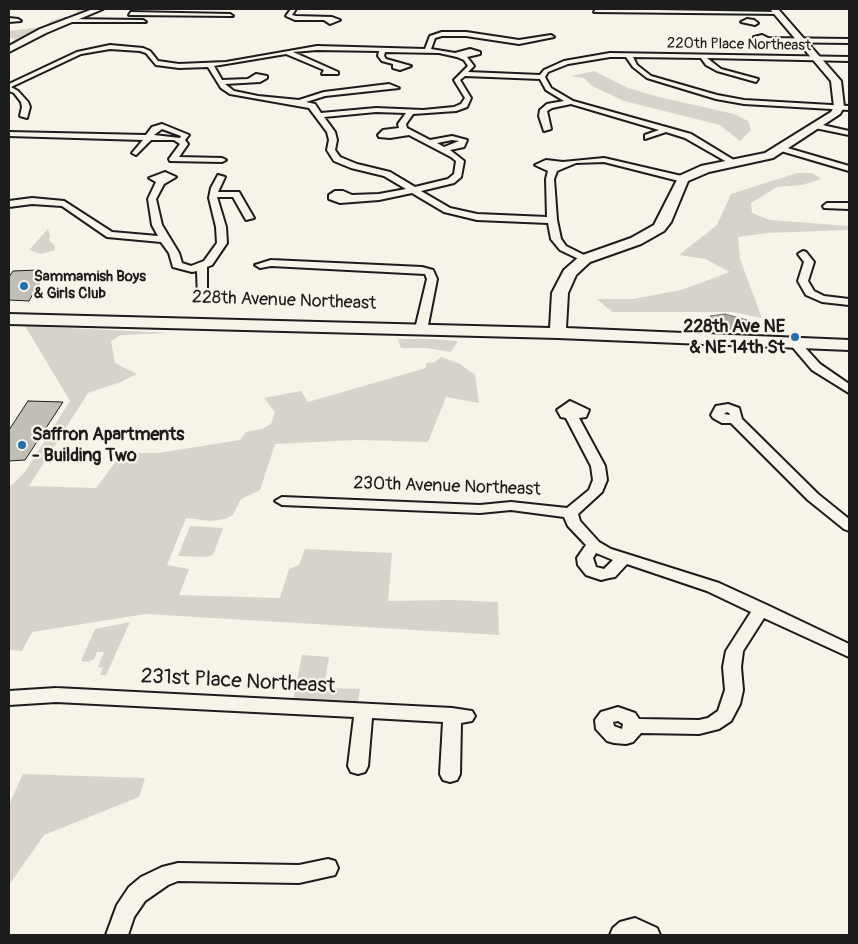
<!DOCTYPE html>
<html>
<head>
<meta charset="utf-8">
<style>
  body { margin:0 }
  #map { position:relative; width:858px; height:944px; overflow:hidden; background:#f7f3e8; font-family:Pangolin,sans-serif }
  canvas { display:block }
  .frame { position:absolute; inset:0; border:10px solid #1c1c1c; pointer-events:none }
</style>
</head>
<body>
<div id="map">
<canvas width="858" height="944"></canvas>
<div class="frame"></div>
</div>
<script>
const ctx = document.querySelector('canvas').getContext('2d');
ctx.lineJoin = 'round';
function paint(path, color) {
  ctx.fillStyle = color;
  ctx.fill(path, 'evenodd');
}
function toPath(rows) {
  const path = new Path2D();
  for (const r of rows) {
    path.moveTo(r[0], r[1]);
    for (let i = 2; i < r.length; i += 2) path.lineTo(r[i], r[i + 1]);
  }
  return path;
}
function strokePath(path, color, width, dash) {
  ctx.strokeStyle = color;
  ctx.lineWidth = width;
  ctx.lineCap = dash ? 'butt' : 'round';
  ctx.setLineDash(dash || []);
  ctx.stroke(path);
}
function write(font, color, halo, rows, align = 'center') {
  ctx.font = font + ' Pangolin,sans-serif';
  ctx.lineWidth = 4.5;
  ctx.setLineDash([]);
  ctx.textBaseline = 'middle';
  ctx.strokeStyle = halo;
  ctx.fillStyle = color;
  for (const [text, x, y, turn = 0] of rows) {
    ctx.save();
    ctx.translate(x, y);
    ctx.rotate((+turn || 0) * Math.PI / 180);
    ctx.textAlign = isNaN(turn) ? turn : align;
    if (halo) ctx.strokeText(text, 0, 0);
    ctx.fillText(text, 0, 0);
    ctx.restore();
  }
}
paint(toPath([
  [76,9,90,9,44,27,9,45,15,39,9,38,9,31,41,27,53,20,70,16,77,12],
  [594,71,628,88,659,97,734,114,748,121,751,130,740,141,720,125,624,101,592,86,584,78,571,76],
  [797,173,812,173,821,179,802,185,777,187,751,203,752,213,770,220,849,226,849,230,767,233,738,237,740,259,762,318,732,312,612,312,597,299,633,299,681,290,730,272,705,259,679,255,717,225,731,194],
  [48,229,50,236,49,240,55,246,55,250,41,254,29,250],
  [25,326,171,333,121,335,111,341,115,363,137,374,121,382,88,393,29,486,96,488,120,456,133,453,158,453,240,440,246,432,262,429,271,424,275,412,264,398,301,391,308,402,426,368,426,363,435,362,441,357,460,364,475,375,479,403,446,397,428,442,358,440,275,444,260,490,241,499,233,515,225,519,211,521,186,518,167,565,189,569,179,595,280,598,289,569,299,565,305,549,392,553,388,601,451,600,498,602,499,635,146,614,32,632,22,651,9,650,9,485,12,485,25,472,70,401],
  [398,339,431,339,458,341,451,352,426,348,401,348],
  [190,526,223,528,213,555,205,557,178,556],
  [130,622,106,675,100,675,103,668,98,667,104,652,97,652,94,659,88,662,81,661,95,629],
  [302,655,329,657,324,688,360,689,358,704,293,701],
  [23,774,145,778,139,797,44,835,9,885,9,805]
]), '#d7d3cb');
const water = toPath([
  [725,314,747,320,749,326,745,329,718,329,710,316,725,314]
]);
paint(water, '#aca9a2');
strokePath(water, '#72716c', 1);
const building = toPath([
  [38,270,35,276,44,275,29,301,9,300,9,277,13,271,38,270],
  [28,401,63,402,25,460,9,461,9,430,28,401]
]);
paint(building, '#c0beb5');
strokePath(building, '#1c1c1c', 1);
const street = toPath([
  [291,9,296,9,292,15,296,16,332,17,340,20,330,24,324,20,295,20,286,16,291,9],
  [596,9,779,12,782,14,594,12,596,9],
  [131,12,230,14,233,16,129,15,131,12],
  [9,18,18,19,21,21,9,22,9,18],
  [66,19,143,20,146,22,64,22,66,19],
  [747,19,754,20,758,23,755,25,741,22,747,19],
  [442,32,466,32,519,40,551,35,554,37,519,44,466,36,442,36,435,38,431,49,455,53,470,49,480,52,480,54,467,57,474,66,468,72,540,75,544,70,564,61,610,53,849,57,849,61,707,58,721,69,758,79,756,82,717,71,706,65,701,58,633,57,637,65,651,76,717,95,744,100,849,106,849,110,744,104,716,99,647,78,633,67,626,57,610,57,568,64,548,72,545,77,551,88,573,101,691,134,737,162,738,164,734,166,685,138,666,132,645,139,645,135,659,130,571,104,552,108,547,111,551,129,544,131,539,116,540,110,547,104,564,101,546,90,540,79,465,76,460,80,471,98,467,107,456,111,413,114,406,124,407,128,430,140,452,136,467,140,464,147,450,150,464,161,461,177,454,183,421,191,450,208,477,214,547,217,546,179,548,171,535,165,546,160,563,162,604,158,686,177,687,179,683,182,604,162,576,163,557,171,554,179,557,220,561,239,566,246,588,257,588,261,585,262,560,250,551,239,548,223,477,220,444,212,412,193,379,200,340,203,329,199,329,195,335,191,343,191,352,195,379,194,406,189,384,176,351,168,334,161,327,150,329,140,327,132,309,108,230,94,221,88,208,67,179,68,156,65,146,53,140,51,110,49,81,54,11,87,18,91,28,102,30,107,27,118,20,116,22,107,21,102,14,93,9,91,9,84,77,52,110,45,143,48,150,51,158,61,179,64,226,62,317,46,425,49,430,36,442,32],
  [317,50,379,51,378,56,382,61,393,64,393,68,400,70,411,66,386,59,384,56,385,52,439,53,457,57,464,60,468,66,454,80,465,98,461,104,454,107,423,110,376,108,321,113,315,104,306,102,325,96,399,88,389,84,324,92,299,100,258,96,234,91,225,84,260,82,267,78,267,76,256,74,248,79,222,80,214,66,286,54,324,70,322,74,338,74,338,72,293,52,317,50],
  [376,112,406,113,398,124,399,128,383,130,378,135,379,137,390,138,409,135,451,157,456,161,454,174,448,179,415,187,390,172,357,164,340,157,335,150,337,140,335,132,324,117,376,112],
  [452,140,459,141,444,147,437,143,452,140],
  [762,35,768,38,849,39,849,43,767,42,753,39,754,37,762,35],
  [162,124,189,135,185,140,188,144,179,157,222,158,226,160,222,162,170,161,169,159,180,144,174,140,151,140,136,155,132,153,143,140,9,136,9,132,146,135,152,127,162,124],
  [162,129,181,136,180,138,154,135,162,129],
  [818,124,849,131,849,135,815,128,814,126,818,124],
  [784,147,849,166,849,171,781,151,781,147,784,147],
  [165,172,176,177,164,184,156,199,162,225,179,253,182,263,191,266,204,261,217,243,216,227,209,198,211,188,218,175,225,177,218,192,239,192,254,218,246,220,233,197,217,197,226,227,227,243,212,265,207,267,207,300,199,300,198,298,197,271,192,272,173,267,169,253,161,242,107,237,62,206,32,204,9,207,9,201,32,198,64,201,112,232,158,236,152,225,148,199,156,182,149,178,165,172],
  [827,203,849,203,849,209,824,208,823,206,827,203],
  [803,251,806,252,814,262,808,281,814,291,824,296,849,299,849,305,822,302,806,295,798,281,804,262,798,254,803,251],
  [271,260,422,267,433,270,437,279,428,325,422,328,416,325,427,279,425,274,271,266,260,268,255,265,271,260],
  [795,340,799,341,820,364,849,384,849,393,812,370,789,343,795,340],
  [570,401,589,410,586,417,579,418,605,466,607,480,602,492,578,514,580,521,599,542,611,549,719,583,767,605,849,644,849,657,764,618,743,651,741,667,743,690,740,704,731,721,719,729,699,734,641,733,633,742,626,744,614,743,607,741,596,729,595,720,601,712,618,707,635,713,639,719,699,720,708,718,718,711,725,690,723,667,726,651,751,612,707,591,627,564,615,577,609,578,601,580,586,575,578,565,577,558,586,545,568,526,564,517,511,510,480,513,282,505,275,501,282,497,480,505,511,502,567,508,589,490,593,480,591,466,566,418,561,417,557,410,570,401],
  [596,553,601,555,613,560,604,569,596,567,593,558,596,553],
  [618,721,623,724,622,729,614,726,613,722,618,721],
  [728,404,739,408,742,419,818,494,849,519,849,531,844,529,808,500,731,423,722,423,713,418,711,415,716,406,728,404],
  [727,412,729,413,730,415,724,414,727,412],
  [56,688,452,708,472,711,475,716,472,721,461,723,460,774,457,780,450,782,443,780,440,774,443,722,372,718,368,766,365,772,358,774,351,772,348,766,354,717,56,702,9,705,9,691,56,688],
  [328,859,335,861,338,868,335,875,299,883,178,881,168,885,145,901,134,917,128,935,106,935,117,905,129,887,141,877,162,867,178,863,299,865,328,859],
  [635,918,657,928,660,935,610,935,613,928,620,922,635,918]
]);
const secondary = toPath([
  [93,9,103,9,46,33,9,52,9,46,40,29,93,9],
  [770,9,778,9,841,81,844,107,840,114,773,158,709,172,688,181,671,222,664,231,641,244,590,262,576,275,568,293,566,328,849,340,849,350,558,338,9,324,9,314,550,328,552,293,564,270,580,256,631,238,654,225,679,176,701,166,765,153,831,112,834,107,831,81,770,9]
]);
strokePath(street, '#1c1c1c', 4);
strokePath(secondary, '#1c1c1c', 4);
paint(street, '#f7f3e8');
paint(secondary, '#f7f3e8');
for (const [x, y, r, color] of [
  [24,286,5,"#1f6fb2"],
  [795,337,5,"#1f6fb2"],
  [22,445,5,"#1f6fb2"]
]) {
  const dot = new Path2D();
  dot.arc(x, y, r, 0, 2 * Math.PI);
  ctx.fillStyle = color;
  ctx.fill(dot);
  strokePath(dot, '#f7f3e8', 2);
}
write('15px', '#1c1c1c', '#f7f3e8', [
  ["220th Place Northeast",739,45,1]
]);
write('bold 15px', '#1c1c1c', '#f7f3e8', [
  ["Sammamish Boys",34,277],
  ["& Girls Club",34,294]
], 'left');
write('18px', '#1c1c1c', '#f7f3e8', [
  ["228th Avenue Northeast",284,301,2],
  ["230th Avenue Northeast",447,487,2]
]);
write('bold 18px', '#1c1c1c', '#f7f3e8', [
  ["228th Ave NE",785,327],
  ["& NE 14th St",785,348],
  ["Saffron Apartments",32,435,"left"],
  ["- Building Two",32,456,"left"]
], 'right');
write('21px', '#1c1c1c', '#f7f3e8', [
  ["231st Place Northeast",238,682,3]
]);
</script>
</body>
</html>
